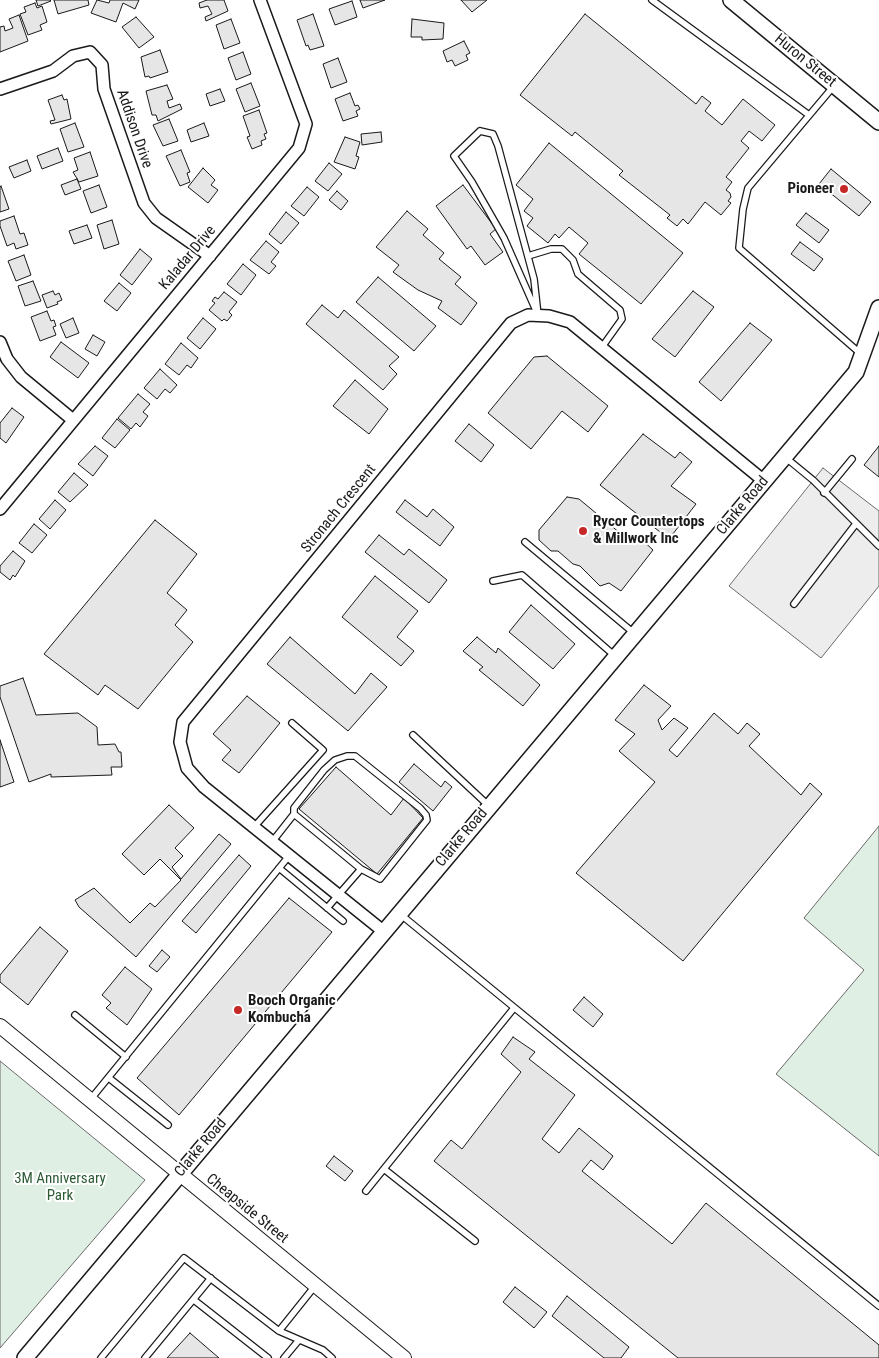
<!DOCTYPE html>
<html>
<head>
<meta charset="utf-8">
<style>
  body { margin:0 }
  canvas { display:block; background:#fff }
</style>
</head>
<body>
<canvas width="879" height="1358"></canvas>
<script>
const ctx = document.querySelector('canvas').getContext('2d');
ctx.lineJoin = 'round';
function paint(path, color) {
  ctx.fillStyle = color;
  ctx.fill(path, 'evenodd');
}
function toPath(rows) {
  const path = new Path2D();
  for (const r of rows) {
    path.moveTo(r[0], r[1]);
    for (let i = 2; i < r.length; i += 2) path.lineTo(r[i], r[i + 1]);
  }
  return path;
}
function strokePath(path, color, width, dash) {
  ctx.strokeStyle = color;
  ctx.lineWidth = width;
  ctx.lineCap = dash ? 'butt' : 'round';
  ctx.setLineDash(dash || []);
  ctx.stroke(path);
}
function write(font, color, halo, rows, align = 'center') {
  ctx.font = font + ' "Roboto Condensed",sans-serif';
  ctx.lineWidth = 4;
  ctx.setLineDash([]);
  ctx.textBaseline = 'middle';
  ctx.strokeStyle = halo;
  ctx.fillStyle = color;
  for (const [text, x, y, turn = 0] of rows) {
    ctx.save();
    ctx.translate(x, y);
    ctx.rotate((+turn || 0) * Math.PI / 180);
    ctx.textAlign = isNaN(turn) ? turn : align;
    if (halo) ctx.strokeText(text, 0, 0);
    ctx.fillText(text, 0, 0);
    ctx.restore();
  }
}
const green = toPath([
  [879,826,879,1156,776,1074,864,970,804,918,879,826],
  [0,1061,145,1180,0,1348,0,1061]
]);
paint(green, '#e0efe3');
strokePath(green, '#6a6a6a', 1);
const parking = toPath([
  [823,468,879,511,879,586,821,658,729,586,823,468]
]);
paint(parking, '#ededed');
strokePath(parking, '#6a6a6a', 1);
const building = toPath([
  [36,0,50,0,51,1,38,6,36,0],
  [54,0,88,0,89,5,58,14,54,0],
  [97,0,109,3,110,0,139,0,135,9,123,3,116,22,91,13,97,0],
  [207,0,224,0,228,11,206,21,205,17,212,14,208,6,200,8,199,3,207,0],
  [360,0,385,0,363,8,360,0],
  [461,0,487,0,472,12,461,0],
  [352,1,357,17,335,25,329,9,352,1],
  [35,3,37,8,42,6,47,22,40,25,42,30,28,35,20,14,26,12,24,7,35,3],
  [313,14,324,46,310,50,308,45,306,46,297,20,313,14],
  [585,14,696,104,702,96,711,103,705,111,722,125,743,99,775,125,762,141,749,131,741,141,749,148,726,177,732,182,726,190,730,193,731,197,728,201,731,203,721,215,705,202,688,224,683,219,677,226,667,218,670,215,619,175,623,171,575,132,572,136,520,95,585,14],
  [19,15,28,41,0,52,0,27,4,26,5,31,13,28,9,19,19,15],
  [136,17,154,37,139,48,122,27,136,17],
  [231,19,240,43,224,49,216,25,231,19],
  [412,19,444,23,443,39,422,40,422,37,411,37,412,19],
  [464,41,470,53,466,55,468,60,455,66,452,60,447,62,443,51,464,41],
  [160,50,168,72,150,78,149,76,145,77,141,57,160,50],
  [243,52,251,74,236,80,228,58,243,52],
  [338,58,347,82,331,88,323,64,338,58],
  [251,83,260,106,245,112,236,89,251,83],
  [167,85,173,99,167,101,169,108,180,104,182,109,158,121,156,115,152,115,146,91,167,85],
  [220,89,225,101,210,106,206,94,220,89],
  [350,93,355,106,358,105,360,109,356,111,358,116,343,121,335,99,350,93],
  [62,95,64,100,67,99,71,119,51,124,50,121,55,120,48,100,62,95],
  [259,110,267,133,264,134,266,139,261,141,262,145,252,149,247,137,250,136,243,116,259,110],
  [169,119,178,141,163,146,153,125,169,119],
  [75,123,84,147,68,152,60,129,75,123],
  [204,123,209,136,191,142,187,130,204,123],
  [381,132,382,142,362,145,361,134,381,132],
  [345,137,360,142,356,156,359,157,355,169,334,162,345,137],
  [549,143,683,253,641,304,579,254,588,243,569,227,559,238,555,234,548,243,527,226,533,218,524,211,533,199,516,185,549,143],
  [58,148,63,161,42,169,37,156,58,148],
  [181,150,190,172,187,173,190,182,180,186,166,156,181,150],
  [90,152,98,176,79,182,73,172,78,170,74,158,90,152],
  [27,160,31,171,14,178,9,167,27,160],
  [329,163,342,174,328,191,315,181,329,163],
  [203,168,215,180,211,185,218,190,208,203,188,187,203,168],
  [831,169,871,202,859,216,819,184,831,169],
  [77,179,81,189,65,195,61,185,77,179],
  [99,185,107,207,91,213,83,191,99,185],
  [463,185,496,229,490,234,503,252,485,265,471,246,467,249,436,206,463,185],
  [1,186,9,209,0,212,0,187,1,186],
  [307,187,319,197,304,216,291,206,307,187],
  [337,191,348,201,341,210,329,200,337,191],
  [407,211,428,229,423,235,444,253,439,259,461,277,455,284,477,303,461,325,438,308,442,301,418,290,393,272,399,265,376,247,407,211],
  [286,212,299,223,281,244,269,234,286,212],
  [806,213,829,230,819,243,796,225,806,213],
  [14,216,20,234,24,233,28,245,16,249,14,243,7,246,0,226,0,221,14,216],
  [112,220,119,244,104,249,97,225,112,220],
  [87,225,92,238,74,244,69,231,87,225],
  [266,241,279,252,271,262,276,266,269,274,250,260,266,241],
  [800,242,823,259,814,271,791,254,800,242],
  [140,249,152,259,132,285,120,275,140,249],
  [24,255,31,275,16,281,8,261,24,255],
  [243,264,256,275,241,295,227,284,243,264],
  [378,277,436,326,414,351,356,302,378,277],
  [33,281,41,301,25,306,18,286,33,281],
  [119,283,131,293,117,311,104,301,119,283],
  [53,291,55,295,59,293,62,300,57,302,58,304,47,308,42,295,53,291],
  [693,291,714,307,675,357,652,339,693,291],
  [224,292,237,302,229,312,232,315,227,321,224,319,222,321,209,310,215,303,212,301,215,297,218,299,224,292],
  [322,305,338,318,344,310,399,357,389,366,397,374,383,390,306,324,322,305],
  [47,311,51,321,54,320,56,326,53,327,56,335,40,341,31,317,47,311],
  [73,318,79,333,66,338,60,324,73,318],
  [203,318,216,329,200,349,187,338,203,318],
  [750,323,772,340,721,401,699,382,750,323],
  [93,335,105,342,97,356,85,349,93,335],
  [61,342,89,363,78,378,50,357,61,342],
  [181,343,198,358,191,368,187,365,179,375,165,364,181,343],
  [547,356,608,406,588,432,562,411,531,449,488,413,534,357,547,356],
  [160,369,177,385,170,393,165,389,157,399,144,388,160,369],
  [355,380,388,409,369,434,333,406,355,380],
  [138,394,150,404,143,412,148,416,140,427,136,423,131,429,118,418,138,394],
  [12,408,24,417,6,443,0,438,0,423,12,408],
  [117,419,130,430,115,448,102,438,117,419],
  [469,424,494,445,481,462,455,441,469,424],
  [643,434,675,458,680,452,692,462,671,486,696,504,669,539,600,485,643,434],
  [95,446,108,456,93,476,78,464,95,446],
  [879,446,879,477,864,465,879,446],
  [74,473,88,485,70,502,58,492,74,473],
  [567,497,579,499,632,543,638,536,653,550,621,591,609,583,600,586,580,566,573,564,558,551,551,551,539,540,539,530,567,497],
  [55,500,66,510,50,529,39,519,55,500],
  [405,500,427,517,433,509,454,527,440,546,396,512,405,500],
  [155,520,197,554,167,593,187,610,175,625,193,642,138,709,105,685,98,695,44,654,155,520],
  [34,524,47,535,32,553,19,543,34,524],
  [379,535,404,555,409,549,447,580,429,603,365,552,379,535],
  [13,551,25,561,15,577,13,575,10,580,0,572,0,566,13,551],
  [375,576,418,611,397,637,414,651,401,666,342,617,375,576],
  [531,605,575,644,553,669,509,632,531,605],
  [290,637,355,694,371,673,387,687,348,731,267,664,290,637],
  [477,637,496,653,498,648,540,685,523,706,479,670,483,667,463,651,477,637],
  [23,678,36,715,78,713,97,727,98,745,115,744,119,752,121,752,122,767,111,767,112,775,51,777,51,774,29,782,0,697,0,686,23,678],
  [644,685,671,706,658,720,662,730,674,718,688,728,669,750,677,757,714,713,738,734,747,723,760,734,749,746,801,795,810,783,822,794,683,961,576,873,655,782,619,751,635,734,615,720,644,685],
  [247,696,280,723,239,773,222,760,231,750,213,734,247,696],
  [0,740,14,782,0,787,0,740],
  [414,764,441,787,445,781,452,787,433,811,399,782,414,764],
  [336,767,391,815,404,798,423,818,377,874,299,809,336,767],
  [169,805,194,828,175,848,183,856,172,867,181,879,219,834,231,844,136,957,79,907,75,900,94,888,130,923,150,903,155,907,181,880,160,859,144,875,122,854,169,805],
  [239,855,251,866,196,933,182,921,239,855],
  [289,898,332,932,179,1115,137,1078,289,898],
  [40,927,68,951,28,1005,0,982,0,975,40,927],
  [162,950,170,957,157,972,149,966,162,950],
  [125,967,152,989,127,1025,106,1008,111,1003,102,995,125,967],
  [584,997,603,1014,593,1027,573,1010,584,997],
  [513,1037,535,1052,529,1059,575,1095,542,1139,559,1153,579,1128,613,1156,603,1170,591,1160,582,1171,672,1244,706,1203,879,1345,879,1358,678,1358,434,1161,451,1140,462,1149,521,1072,501,1054,513,1037],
  [334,1156,353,1171,345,1181,326,1166,334,1156],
  [515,1287,547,1312,534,1328,503,1302,515,1287],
  [567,1296,629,1347,621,1358,604,1358,552,1316,567,1296],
  [190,1333,219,1358,167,1358,190,1333]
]);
paint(building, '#e6e6e6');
strokePath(building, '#1a1a1a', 1);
const service = toPath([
  [652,0,809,115],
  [833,87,748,188,743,209,739,248,861,354],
  [480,131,493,134,498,146,534,279,538,315,504,238,472,182,454,156,480,131],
  [528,256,551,249,562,249,573,260,578,274,620,310,622,319,602,347],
  [785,457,813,480,879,546],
  [824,493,852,459],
  [525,542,635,634],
  [493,581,522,575,615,656],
  [794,604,855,525],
  [413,735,489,806],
  [294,814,294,808,324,770,335,760,347,756,355,756,420,808,426,815,427,820,380,879,361,869],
  [254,827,323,750,292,723],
  [272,842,294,814,361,869,327,908],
  [279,868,343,921],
  [400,914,879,1306],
  [75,1015,126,1057],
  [109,1078,168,1125],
  [90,1100,289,856],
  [384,1169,475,1241],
  [366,1191,514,1008],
  [194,1300,268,1358],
  [279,1331,315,1286],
  [101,1358,184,1258,279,1331,323,1350,332,1358],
  [145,1358,211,1278],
  [284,1358,299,1340]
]);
const minor = toPath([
  [0,89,53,71,73,56,90,52,102,65,104,89,144,203,156,218,210,256],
  [0,342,7,359,21,377,73,420],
  [0,509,299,148,306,124,260,0],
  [383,931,204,787,187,768,180,742,183,722,511,323,528,315,549,316,570,322,764,481]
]);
const tertiary = toPath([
  [0,1026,404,1358]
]);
const secondary = toPath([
  [731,0,879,122],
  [25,1358,856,372,879,308]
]);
strokePath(service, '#1a1a1a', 8);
strokePath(minor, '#1a1a1a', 14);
strokePath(tertiary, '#1a1a1a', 16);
strokePath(secondary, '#1a1a1a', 18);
strokePath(service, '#fff', 5.5);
strokePath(minor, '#fff', 11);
strokePath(tertiary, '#fff', 14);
strokePath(secondary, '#fff', 15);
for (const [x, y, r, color] of [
  [844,189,5,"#c62828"],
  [583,531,5,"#c62828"],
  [238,1010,5,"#c62828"]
]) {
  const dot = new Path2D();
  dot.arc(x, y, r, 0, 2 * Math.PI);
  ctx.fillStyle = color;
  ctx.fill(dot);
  strokePath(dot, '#fff', 2);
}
write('15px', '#1a1a1a', '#fff', [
  ["Huron Street",805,61,39],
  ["Addison Drive",134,129,71],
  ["Kaladar Drive",188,258,-50],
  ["Clarke Road",743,506,-50],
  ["Stronach Crescent",339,509,-51],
  ["Clarke Road",462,838,-50],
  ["Clarke Road",201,1148,-50],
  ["Cheapside Street",247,1209,39]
]);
write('bold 15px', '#1a1a1a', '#fff', [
  ["Pioneer",834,189,"right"],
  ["Rycor Countertops",593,522],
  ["& Millwork Inc",593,539],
  ["Booch Organic",248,1001],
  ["Kombucha",248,1018]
], 'left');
write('15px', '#2b5a34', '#fff', [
  ["3M Anniversary",60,1179],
  ["Park",60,1196]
]);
</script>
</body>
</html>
